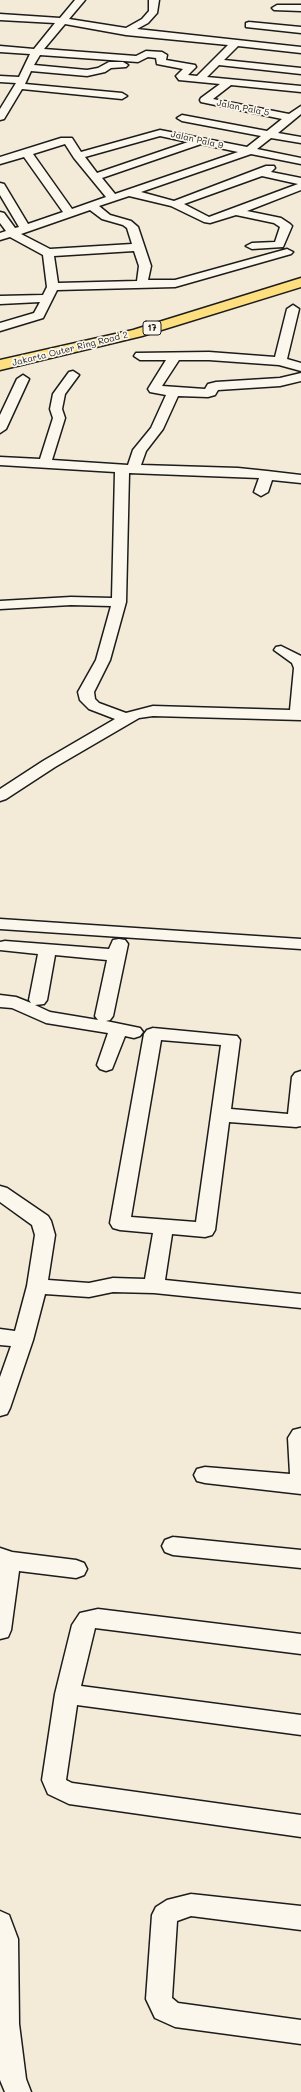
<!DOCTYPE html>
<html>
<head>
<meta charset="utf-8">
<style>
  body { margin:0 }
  canvas { display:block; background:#f3ebd8 }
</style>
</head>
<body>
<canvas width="301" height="2092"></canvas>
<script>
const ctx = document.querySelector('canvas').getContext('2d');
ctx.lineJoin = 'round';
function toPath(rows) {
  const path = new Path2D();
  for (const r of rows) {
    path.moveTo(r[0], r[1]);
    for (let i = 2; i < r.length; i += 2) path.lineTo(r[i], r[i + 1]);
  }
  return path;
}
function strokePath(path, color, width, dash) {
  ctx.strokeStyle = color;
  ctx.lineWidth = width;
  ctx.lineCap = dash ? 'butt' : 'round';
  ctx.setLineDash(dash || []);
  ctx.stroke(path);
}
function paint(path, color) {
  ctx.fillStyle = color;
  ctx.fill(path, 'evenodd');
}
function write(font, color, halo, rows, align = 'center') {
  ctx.font = font + ' Mali,sans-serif';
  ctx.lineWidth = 3.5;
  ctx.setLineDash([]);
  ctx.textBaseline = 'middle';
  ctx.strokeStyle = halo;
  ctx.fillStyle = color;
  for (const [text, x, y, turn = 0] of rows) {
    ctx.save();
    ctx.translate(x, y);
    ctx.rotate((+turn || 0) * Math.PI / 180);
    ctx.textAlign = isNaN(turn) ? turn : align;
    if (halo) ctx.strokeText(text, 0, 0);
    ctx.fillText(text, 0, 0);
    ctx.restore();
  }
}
const minor = toPath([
  [75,0,85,0,69,19,126,28,142,19,149,11,149,0,159,0,157,13,148,23,137,29,301,47,301,53,238,46,224,60,301,68,301,74,219,65,207,77,301,86,301,92,231,85,213,99,289,114,301,106,301,114,278,133,301,137,301,143,271,138,257,149,301,158,301,164,251,154,141,192,174,201,266,166,274,166,275,168,271,172,301,178,301,190,247,211,281,218,290,224,292,226,283,247,252,249,246,246,252,243,275,242,280,227,274,223,236,215,210,223,204,222,171,206,129,196,99,206,110,215,131,221,138,227,151,266,148,280,175,280,287,249,293,252,291,254,175,287,57,290,43,318,0,331,0,323,34,313,40,302,0,304,0,296,43,295,47,287,43,255,10,237,0,240,0,233,6,231,0,223,0,212,4,213,15,228,19,227,0,195,0,183,4,184,28,224,63,212,24,157,0,164,0,157,61,138,72,138,81,152,160,130,247,147,261,136,182,121,177,118,182,115,267,131,282,119,201,102,200,100,201,98,220,84,179,80,176,76,183,69,157,64,156,58,148,57,138,62,40,55,34,65,87,70,98,68,109,62,123,62,128,65,126,67,111,68,105,72,87,76,31,71,25,84,122,93,127,96,122,99,22,89,4,119,0,120,0,109,16,83,0,82,0,76,19,77,30,54,0,52,0,46,34,49,55,23,0,20,0,14,60,18,75,0],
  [65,24,126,35,228,45,197,76,188,75,196,67,195,65,166,60,167,55,162,52,146,51,136,56,44,49,65,24],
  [160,136,188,142,97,173,85,157,160,136],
  [65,144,74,158,106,197,72,209,33,154,65,144],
  [201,144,238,152,115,194,102,178,201,144],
  [262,176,298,184,209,217,184,204,262,176],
  [90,210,102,219,123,225,127,228,132,244,50,249,21,234,90,210],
  [134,251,139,266,137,281,58,283,54,256,134,251],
  [277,5,301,5,301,11,274,10,272,8,277,5],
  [249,22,301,27,301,33,246,27,246,23,249,22],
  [293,305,299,309,287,359,301,363,301,371,279,365,209,360,179,360,162,386,205,389,208,384,216,382,280,378,301,373,301,381,280,386,218,390,215,395,208,397,178,396,163,429,146,451,141,465,238,468,267,471,301,475,301,483,272,480,268,492,261,496,254,492,259,478,129,473,126,602,110,660,94,692,95,699,99,703,126,713,153,706,290,710,294,668,292,663,274,650,276,647,281,646,301,656,301,720,153,716,139,718,55,767,6,799,0,801,0,789,43,761,115,719,89,709,80,700,78,692,96,660,111,606,71,605,0,609,0,601,71,597,112,598,115,472,0,465,0,457,40,459,53,418,50,409,53,394,69,372,73,371,79,375,65,394,62,409,65,418,52,460,128,465,133,450,151,428,166,395,150,392,148,389,166,360,140,360,134,356,136,353,209,352,275,357,287,309,293,305],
  [23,375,29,379,6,429,0,433,0,415,17,379,23,375],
  [0,919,301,939,301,949,0,929,0,919],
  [119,939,125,940,128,944,113,1016,110,1020,106,1021,140,1028,143,1032,140,1036,134,1038,125,1036,112,1069,106,1071,100,1069,97,1065,108,1033,46,1023,12,1008,0,1007,0,995,16,997,31,1003,29,1000,38,954,0,950,0,942,5,941,109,949,113,940,119,939],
  [55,955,107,960,95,1016,98,1020,50,1012,35,1005,44,1004,47,1000,55,955],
  [153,1028,237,1036,240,1040,231,1109,288,1114,292,1077,295,1073,301,1071,301,1126,296,1127,229,1122,215,1230,212,1235,205,1237,172,1234,165,1280,301,1294,301,1308,154,1293,113,1292,89,1297,45,1294,33,1340,10,1408,7,1414,0,1416,0,1377,11,1346,0,1345,0,1329,15,1331,27,1286,35,1235,32,1225,0,1202,0,1186,7,1188,48,1216,51,1221,55,1235,48,1280,89,1283,113,1278,145,1279,153,1233,120,1230,113,1228,110,1223,144,1034,147,1030,153,1028],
  [161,1040,221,1045,196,1222,131,1217,161,1040],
  [301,1428,301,1494,205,1483,197,1481,194,1475,197,1469,205,1467,290,1474,288,1438,293,1430,301,1428],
  [173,1537,301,1550,301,1568,173,1555,165,1552,162,1546,165,1540,173,1537],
  [0,1548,12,1552,76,1560,84,1563,87,1569,84,1575,76,1578,19,1571,11,1630,8,1637,0,1639,0,1548],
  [98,1609,301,1634,301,1654,95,1628,81,1686,301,1715,301,1735,77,1705,66,1780,72,1783,301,1815,301,1837,69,1804,48,1794,42,1780,55,1694,72,1625,80,1613,98,1609],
  [191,1894,301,1906,301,1930,191,1916,177,1921,172,1998,178,2003,301,2020,301,2044,175,2027,155,2018,146,1999,152,1915,156,1907,167,1900,191,1894],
  [0,1911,9,1915,18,1939,19,2024,26,2079,31,2092,5,2092,0,2080,0,1911]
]);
const motorway = toPath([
  [301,278,301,287,142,336,0,370,0,360,133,330,301,278]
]);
strokePath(minor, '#1c1c1c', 3);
strokePath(motorway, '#1c1c1c', 3);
paint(minor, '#fbf7ec');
paint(motorway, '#fddf80');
write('9px', '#1c1c1c', '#fbf7ec', [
  ["Jalan Pala 5",243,108,11],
  ["Jalan Pala 9",197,140,13],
  ["Jakarta Outer Ring Road 2",70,349,-14]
]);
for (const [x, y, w] of [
  [152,328,18]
]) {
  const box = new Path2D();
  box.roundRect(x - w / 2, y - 7, w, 14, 3);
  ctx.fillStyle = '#fbf7ec';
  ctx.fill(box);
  strokePath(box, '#1c1c1c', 1);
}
write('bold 9px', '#1c1c1c', null, [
  ["17",152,328]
]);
</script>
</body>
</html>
